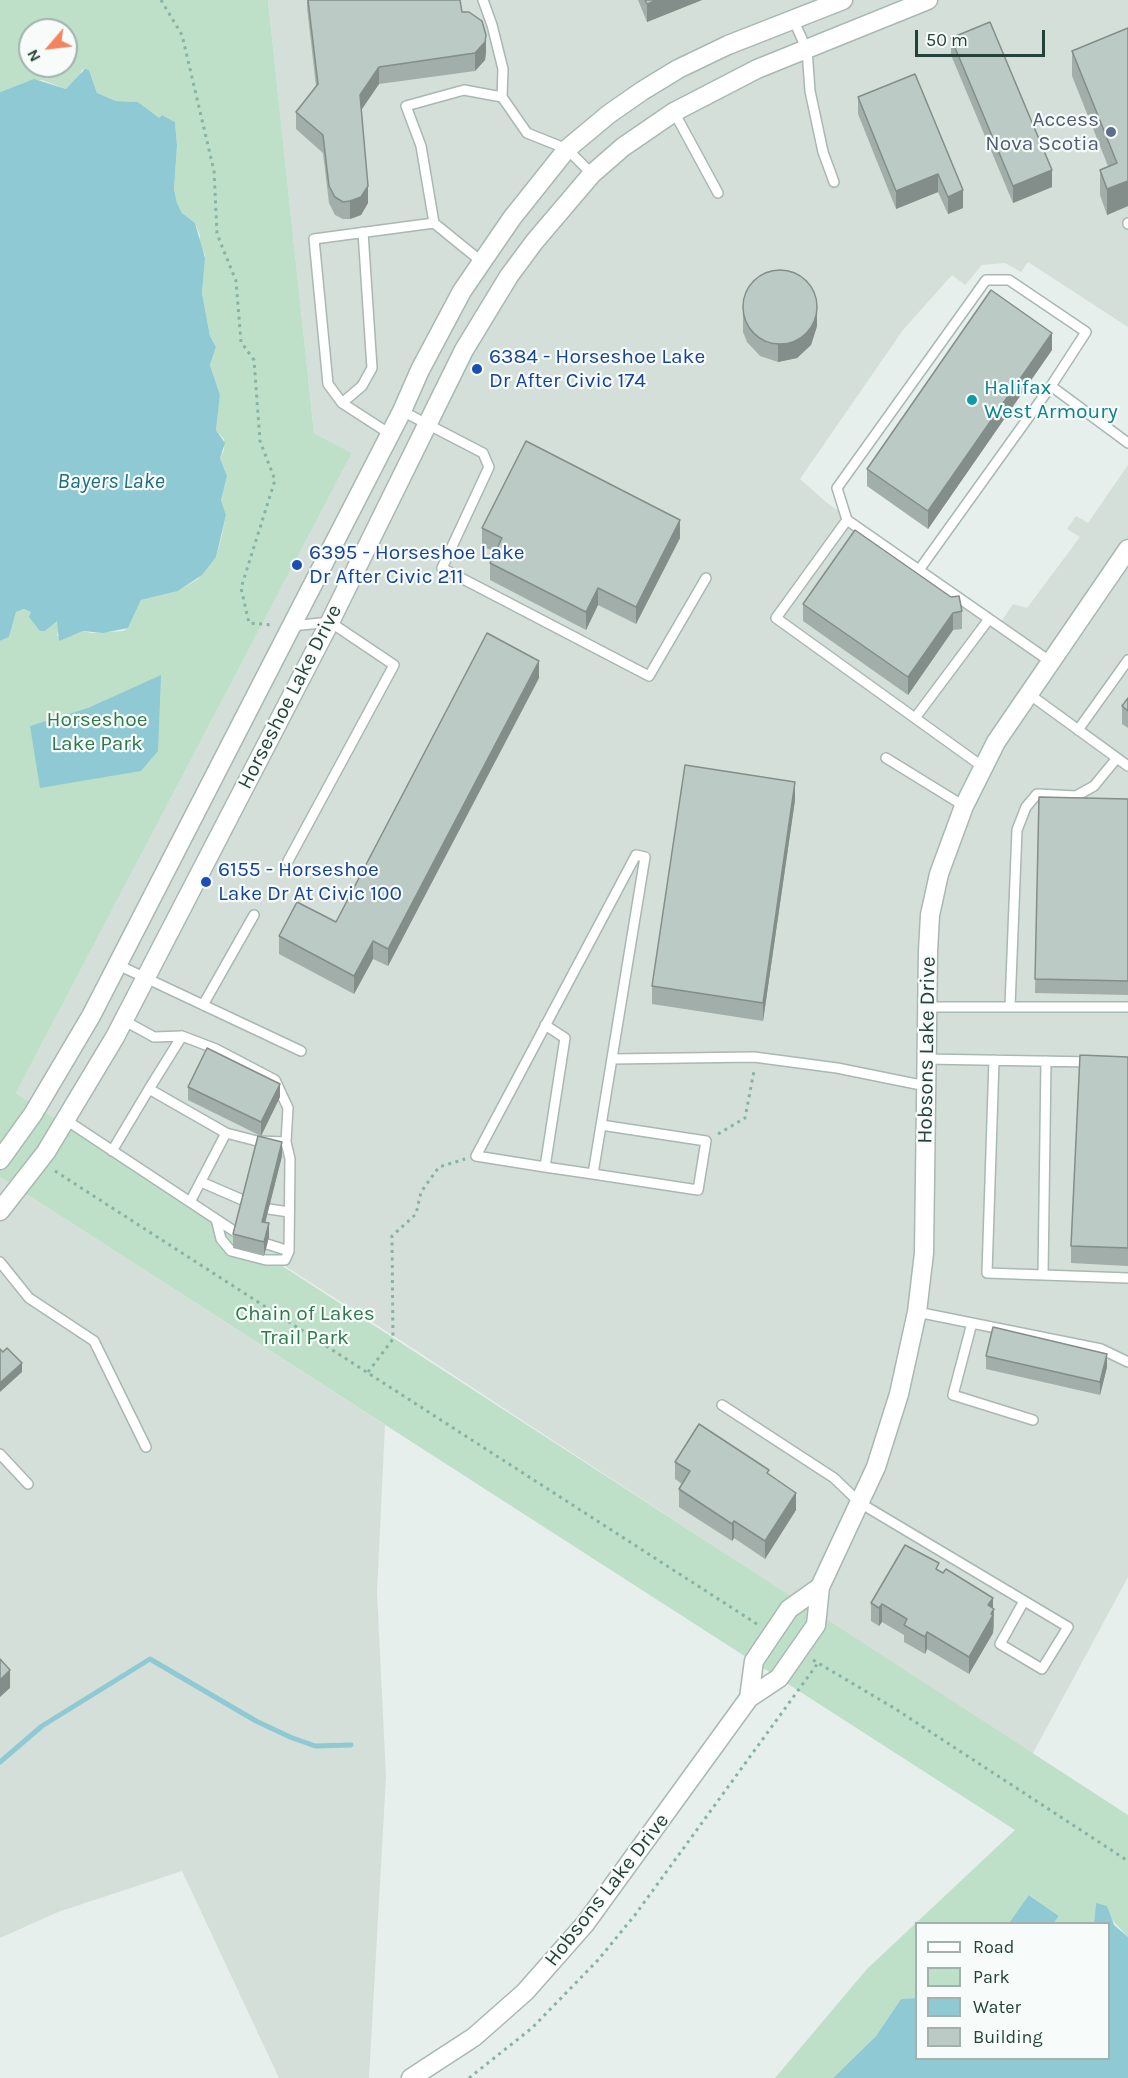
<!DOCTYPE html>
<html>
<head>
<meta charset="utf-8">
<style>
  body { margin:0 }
  #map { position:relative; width:1128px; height:2078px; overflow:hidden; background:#e6efeb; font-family:Karla,sans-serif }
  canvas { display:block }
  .legend { position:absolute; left:915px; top:1922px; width:195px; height:138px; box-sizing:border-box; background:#f7fbf9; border:2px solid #a3b1ad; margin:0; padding:8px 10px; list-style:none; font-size:18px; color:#24423a }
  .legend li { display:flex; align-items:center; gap:12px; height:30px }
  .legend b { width:30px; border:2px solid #a3b1ad }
  .north { position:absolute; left:18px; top:18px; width:60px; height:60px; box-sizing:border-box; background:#f7fbf9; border:2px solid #a3b1ad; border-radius:50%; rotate:242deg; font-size:16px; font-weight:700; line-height:24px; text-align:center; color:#24423a }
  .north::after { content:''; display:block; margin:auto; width:21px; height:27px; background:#f4845f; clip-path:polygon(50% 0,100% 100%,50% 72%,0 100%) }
  .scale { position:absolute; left:915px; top:30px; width:130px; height:27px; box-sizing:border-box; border:3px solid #24423a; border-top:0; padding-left:8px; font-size:18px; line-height:21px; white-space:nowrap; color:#24423a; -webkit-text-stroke:4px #f7fbf9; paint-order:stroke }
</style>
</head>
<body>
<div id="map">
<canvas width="1128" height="2078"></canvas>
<ul class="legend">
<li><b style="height:8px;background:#fff"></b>Road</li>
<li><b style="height:16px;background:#bfe0c8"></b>Park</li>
<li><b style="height:16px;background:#8ec9d4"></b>Water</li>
<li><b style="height:16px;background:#bbcac4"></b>Building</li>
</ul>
<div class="north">N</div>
<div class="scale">50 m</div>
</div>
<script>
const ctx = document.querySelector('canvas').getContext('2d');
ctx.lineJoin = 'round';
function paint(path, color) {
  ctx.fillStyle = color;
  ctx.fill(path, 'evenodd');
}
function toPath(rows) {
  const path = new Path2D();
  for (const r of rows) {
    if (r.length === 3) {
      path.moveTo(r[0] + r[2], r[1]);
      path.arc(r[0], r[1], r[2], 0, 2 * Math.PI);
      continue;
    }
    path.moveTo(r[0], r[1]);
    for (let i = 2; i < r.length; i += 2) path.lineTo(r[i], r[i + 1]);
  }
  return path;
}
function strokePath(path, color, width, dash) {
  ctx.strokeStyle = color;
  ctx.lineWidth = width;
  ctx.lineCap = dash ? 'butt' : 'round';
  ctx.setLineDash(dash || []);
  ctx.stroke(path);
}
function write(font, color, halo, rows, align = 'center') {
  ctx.font = font + ' Karla,sans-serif';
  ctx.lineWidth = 4.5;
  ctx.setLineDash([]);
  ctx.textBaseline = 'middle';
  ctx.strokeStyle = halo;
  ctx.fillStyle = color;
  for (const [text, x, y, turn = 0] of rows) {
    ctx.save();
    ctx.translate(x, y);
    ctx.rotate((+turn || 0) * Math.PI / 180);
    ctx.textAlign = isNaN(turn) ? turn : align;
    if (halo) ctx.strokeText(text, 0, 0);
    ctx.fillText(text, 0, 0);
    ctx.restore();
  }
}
paint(toPath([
  [268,0,1128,0,1128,327,1028,262,1021,272,1005,263,982,265,965,285,952,275,903,330,800,479,826,502,999,625,1013,604,1027,608,1080,537,1067,529,1076,516,1088,523,1128,465,1128,1577,1032,1755,400,1340,16,1093,352,453,314,433],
  [0,1177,385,1425,377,1592,386,1777,369,2078,279,2078,182,1871,58,1912,0,1938]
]), '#d4dfda');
paint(toPath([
  [0,0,268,0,314,433,352,453,16,1093,1128,1815,1128,1937,1096,1903,1094,1923,1054,1923,1059,1916,1030,1895,1009,1923,916,1924,916,1998,901,1999,876,2036,833,2078,775,2078,867,1969,1015,1830,0,1177,0,641,9,637,16,612,24,609,31,612,45,631,56,620,59,626,57,636,73,635,83,631,91,633,123,631,128,628,141,600,178,591,198,579,216,557,221,539,226,515,221,500,227,476,220,458,224,450,224,439,216,430,220,395,210,365,216,347,210,336,202,293,205,255,199,244,200,235,195,223,182,213,177,203,174,189,177,146,175,122,162,115,159,119,138,102,116,101,97,93,89,70,82,70,79,78,66,89,42,80,24,83,0,92],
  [30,30,66,30,66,66,30,66]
]), '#bfe0c8');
paint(toPath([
  [85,69,89,70,97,93,116,101,138,102,159,118,162,115,175,122,177,146,174,189,177,203,182,213,195,223,205,258,202,293,210,336,216,347,210,365,220,395,216,430,225,443,220,458,227,476,221,500,226,515,216,557,202,575,178,591,141,600,128,628,103,633,83,631,59,641,57,621,45,631,40,631,29,617,31,612,24,609,16,612,9,637,0,641,0,92,34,79,66,89],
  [161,675,158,751,141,771,40,788,30,726,88,708],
  [1029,1895,1059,1916,1054,1923,1009,1923],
  [1096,1903,1107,1906,1114,1925,1128,1937,1128,2078,833,2078,876,2036,901,1999,916,1998,916,2058,1108,2058,1108,1924,1094,1923]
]), '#8ec9d4');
strokePath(toPath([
  [0,1762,42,1726,150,1659,256,1721,290,1737,315,1746,351,1745]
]), '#8ec9d4', 5);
const service = toPath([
  [483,0,492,25,503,69,502,97,527,133,567,149,592,174],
  [793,19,807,50,810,91,823,152,834,182],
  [674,112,718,193],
  [1128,223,1128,224],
  [482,262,434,223,421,146,406,106,464,90,502,97],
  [342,403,362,386,372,368,363,232],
  [402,411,483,453,489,467,442,568,649,676,706,578],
  [390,434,342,403,328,384,314,239,434,223],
  [847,520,837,488,986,280,1009,280,1086,332,1051,386,1128,443],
  [919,570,1051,386],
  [1029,694,1128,766],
  [915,718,989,619],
  [1078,730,1128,660],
  [886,758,964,806],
  [983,767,776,618,847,520,1051,662],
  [288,861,394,665,330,622,292,626],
  [116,964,301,1051],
  [203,1005,254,915],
  [1010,1006,1017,830,1026,807,1037,794,1076,796,1094,786,1117,758],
  [927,1007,1128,1007],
  [123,1020,154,1037,182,1036],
  [612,1059,754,1057,837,1068,926,1086],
  [926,1059,1092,1062],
  [994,1060,987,1273,1128,1278],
  [149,1089,182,1036,216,1049,275,1080,288,1108,286,1142],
  [66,1120,237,1233],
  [112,1151,149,1089,226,1133],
  [545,1167,565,1038,545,1025],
  [593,1174,645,857,636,855,476,1156,545,1167,593,1174,698,1190,706,1141,601,1125],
  [201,1182,245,1201],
  [190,1202,226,1133,257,1141,286,1142,290,1159,289,1251,285,1260,266,1260,231,1251,221,1239,216,1219],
  [269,1209,289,1212],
  [267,1244,289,1251],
  [0,1262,29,1298,94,1341,146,1447],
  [1043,1275,1046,1061],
  [917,1312,1101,1349,1128,1362],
  [972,1323,953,1395,1033,1420],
  [722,1405,834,1478,860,1503,1068,1627,1042,1669,1000,1644,1024,1601],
  [0,1454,28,1484]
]);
const minor = toPath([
  [0,1160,33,1114,91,1016,402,411,420,370,462,291,512,218,567,149,609,114,642,91,678,69,728,45,843,0],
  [0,1211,46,1152,115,1037,330,622,464,350,509,276,535,241,592,174,623,147,674,112,757,69,928,0]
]);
const tertiary = toPath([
  [749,1698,754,1661,789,1609,820,1587],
  [411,2078,474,2037,525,1992,585,1924,749,1698,779,1678,816,1625,820,1587,876,1467,899,1394,917,1312,924,1253,928,951,930,915,939,874,964,806,996,742,1128,549]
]);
strokePath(service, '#a8b8b2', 12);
strokePath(minor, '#a8b8b2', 21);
strokePath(tertiary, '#a8b8b2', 21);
strokePath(toPath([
  [161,0,182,35,214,171,217,234,236,281,241,342,254,360,260,441,275,480,241,588,249,623,273,625],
  [718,1134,745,1118,754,1071],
  [55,1171,757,1624],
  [368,1372,393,1339,392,1236,416,1214,421,1192,439,1167,465,1159],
  [813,1660,894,1708,1128,1861],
  [469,2078,532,2028,598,1960,635,1915,818,1663]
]), '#86b3a5', 3, [3, 4.5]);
strokePath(service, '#fff', 9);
strokePath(minor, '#fff', 18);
strokePath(tertiary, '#fff', 18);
paint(toPath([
  [307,0,460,0,462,12,486,52,485,60,475,71,379,84,361,110,368,203,361,215,350,219,343,219,335,215,329,203,323,153,296,129,296,112,316,86,307,7],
  [638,0,702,0,647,22],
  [1128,28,1128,206,1107,215,1100,195,1100,170,1108,166,1072,76,1072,51],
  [951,38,1052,187,1013,203,951,55],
  [915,74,963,208,948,214,938,192,896,209,858,114,858,97],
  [743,315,817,326,811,345,797,358,778,362,760,356,747,342,743,332],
  [1052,350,928,529,867,486,867,469],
  [482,528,680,538,636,624,598,605,586,630,490,580,490,563,495,552,482,546],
  [803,604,962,611,962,629,953,630,908,695,803,621],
  [539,678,388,966,373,959,354,994,279,954,279,936,336,922],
  [1128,698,1128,728,1122,724,1122,706],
  [1039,797,1128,799,1128,995,1035,993],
  [795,800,763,1021,652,1004,652,986],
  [1128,1057,1128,1266,1071,1263,1071,1246],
  [188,1087,280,1097,261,1136,188,1100],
  [282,1156,265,1223,269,1237,264,1256,233,1248,233,1234],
  [986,1356,1107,1367,1100,1395,986,1369],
  [675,1462,769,1475,796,1510,765,1559,734,1538,732,1541,679,1507,679,1489,682,1484,675,1479],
  [939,1571,993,1608,994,1626,993,1633,969,1674,927,1649,925,1654,904,1642,904,1635,882,1622,879,1626,871,1621,871,1603]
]), '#a1aea9');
paint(toPath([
  [657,0,702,0,647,22,647,4],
  [486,35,486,52,485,60,475,71,475,53],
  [379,67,379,84,360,112,360,95],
  [1052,170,1052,187,1013,203,1013,186],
  [938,174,938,192,896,209,896,191],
  [1128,181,1128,206,1107,215,1107,189],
  [368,186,368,203,361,215,350,219,350,201],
  [963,190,963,208,948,214,948,197],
  [817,309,817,326,811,345,797,358,778,362,778,344],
  [1052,333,1052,350,928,529,928,511],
  [680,520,680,538,636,624,636,607],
  [598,588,598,605,586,630,586,612],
  [953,613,953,630,908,695,908,677],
  [539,661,539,678,388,966,388,949],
  [795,782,795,800,763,1021,763,1003],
  [373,941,373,959,354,994,354,976],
  [280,1084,280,1097,261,1136,261,1122],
  [282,1142,282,1156,262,1235,262,1222],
  [269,1223,269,1237,264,1256,264,1242],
  [1107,1354,1107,1367,1100,1395,1100,1382],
  [22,1363,22,1372,0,1392,0,1383],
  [796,1493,796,1510,765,1559,765,1541],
  [734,1521,734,1538,732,1541,732,1524],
  [993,1598,993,1611,994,1609,993,1633,969,1674,969,1657,988,1605],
  [882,1604,882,1622,879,1626,879,1608],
  [927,1632,927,1649,925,1654,925,1637],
  [10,1670,10,1688,0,1697,0,1680]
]), '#838d89');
const building = toPath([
  [308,0,460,0,462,12,469,12,482,21,486,35,485,42,475,53,379,67,360,95,368,186,361,197,350,201,343,202,335,197,329,186,323,135,296,112,318,84,308,0],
  [645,0,657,0,647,4,645,0],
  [990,22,1052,170,1013,186,951,38,990,22],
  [1128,28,1128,181,1107,189,1100,170,1117,163,1072,51,1128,28],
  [915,74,963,190,948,197,938,174,896,191,858,97,915,74],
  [780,307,37],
  [991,290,1052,333,928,511,867,469,991,290],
  [526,441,680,520,636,607,598,588,586,612,490,563,502,538,482,528,526,441],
  [855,530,951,597,959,596,962,611,953,613,908,677,803,604,855,530],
  [487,633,539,661,388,949,373,941,354,976,279,936,297,902,336,922,487,633],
  [1128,698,1128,711,1122,706,1128,698],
  [685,765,795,782,763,1003,652,986,685,765],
  [1039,797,1128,799,1128,981,1035,979,1039,797],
  [207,1048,280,1084,261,1122,188,1087,207,1048],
  [1080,1055,1128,1057,1128,1248,1071,1246,1080,1055],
  [258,1136,282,1142,262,1222,269,1223,264,1242,233,1234,258,1136],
  [993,1327,1107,1354,1100,1382,986,1356,993,1327],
  [7,1348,22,1363,0,1383,0,1349,3,1352,7,1348],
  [699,1424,769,1470,767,1473,796,1493,765,1541,734,1521,732,1524,679,1489,690,1471,675,1462,699,1424],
  [905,1545,939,1563,936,1569,943,1573,946,1569,993,1598,988,1605,994,1609,991,1614,993,1615,969,1657,927,1632,925,1637,904,1625,907,1619,882,1604,879,1608,871,1603,905,1545],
  [0,1659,10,1670,0,1680,0,1659]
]);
paint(building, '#bbcac4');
strokePath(building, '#838d89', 1.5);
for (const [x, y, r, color] of [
  [1111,132,6,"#5c6f8a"],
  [477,369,6,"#1a4fb4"],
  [972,400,6,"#0f9aa8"],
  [297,565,6,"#1a4fb4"],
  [206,882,6,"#1a4fb4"]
]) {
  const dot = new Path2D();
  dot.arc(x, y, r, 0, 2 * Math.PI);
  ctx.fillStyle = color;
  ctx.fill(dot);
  strokePath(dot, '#f7fbf9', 2);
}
write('21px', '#4e5e75', '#f7fbf9', [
  ["Access",1099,120],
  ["Nova Scotia",1099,144]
], 'right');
write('21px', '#164399', '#f7fbf9', [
  ["6384 - Horseshoe Lake",489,357],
  ["Dr After Civic 174",489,381],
  ["6395 - Horseshoe Lake",309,553],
  ["Dr After Civic 211",309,577],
  ["6155 - Horseshoe",218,870],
  ["Lake Dr At Civic 100",218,894]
], 'left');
write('21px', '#0d838f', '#f7fbf9', [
  ["Halifax",984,388],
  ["West Armoury",984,412]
], 'left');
write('21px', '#24423a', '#f7fbf9', [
  ["Horseshoe Lake Drive",290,697,-63],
  ["Hobsons Lake Drive",927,1050,-89],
  ["Hobsons Lake Drive",607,1890,-52]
]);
write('21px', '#2d7a4b', '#f7fbf9', [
  ["Horseshoe",97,720],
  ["Lake Park",97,744],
  ["Chain of Lakes",305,1314],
  ["Trail Park",305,1338]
]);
write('italic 22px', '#1c6f80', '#f7fbf9', [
  ["Bayers Lake",111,482]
]);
</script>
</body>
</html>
